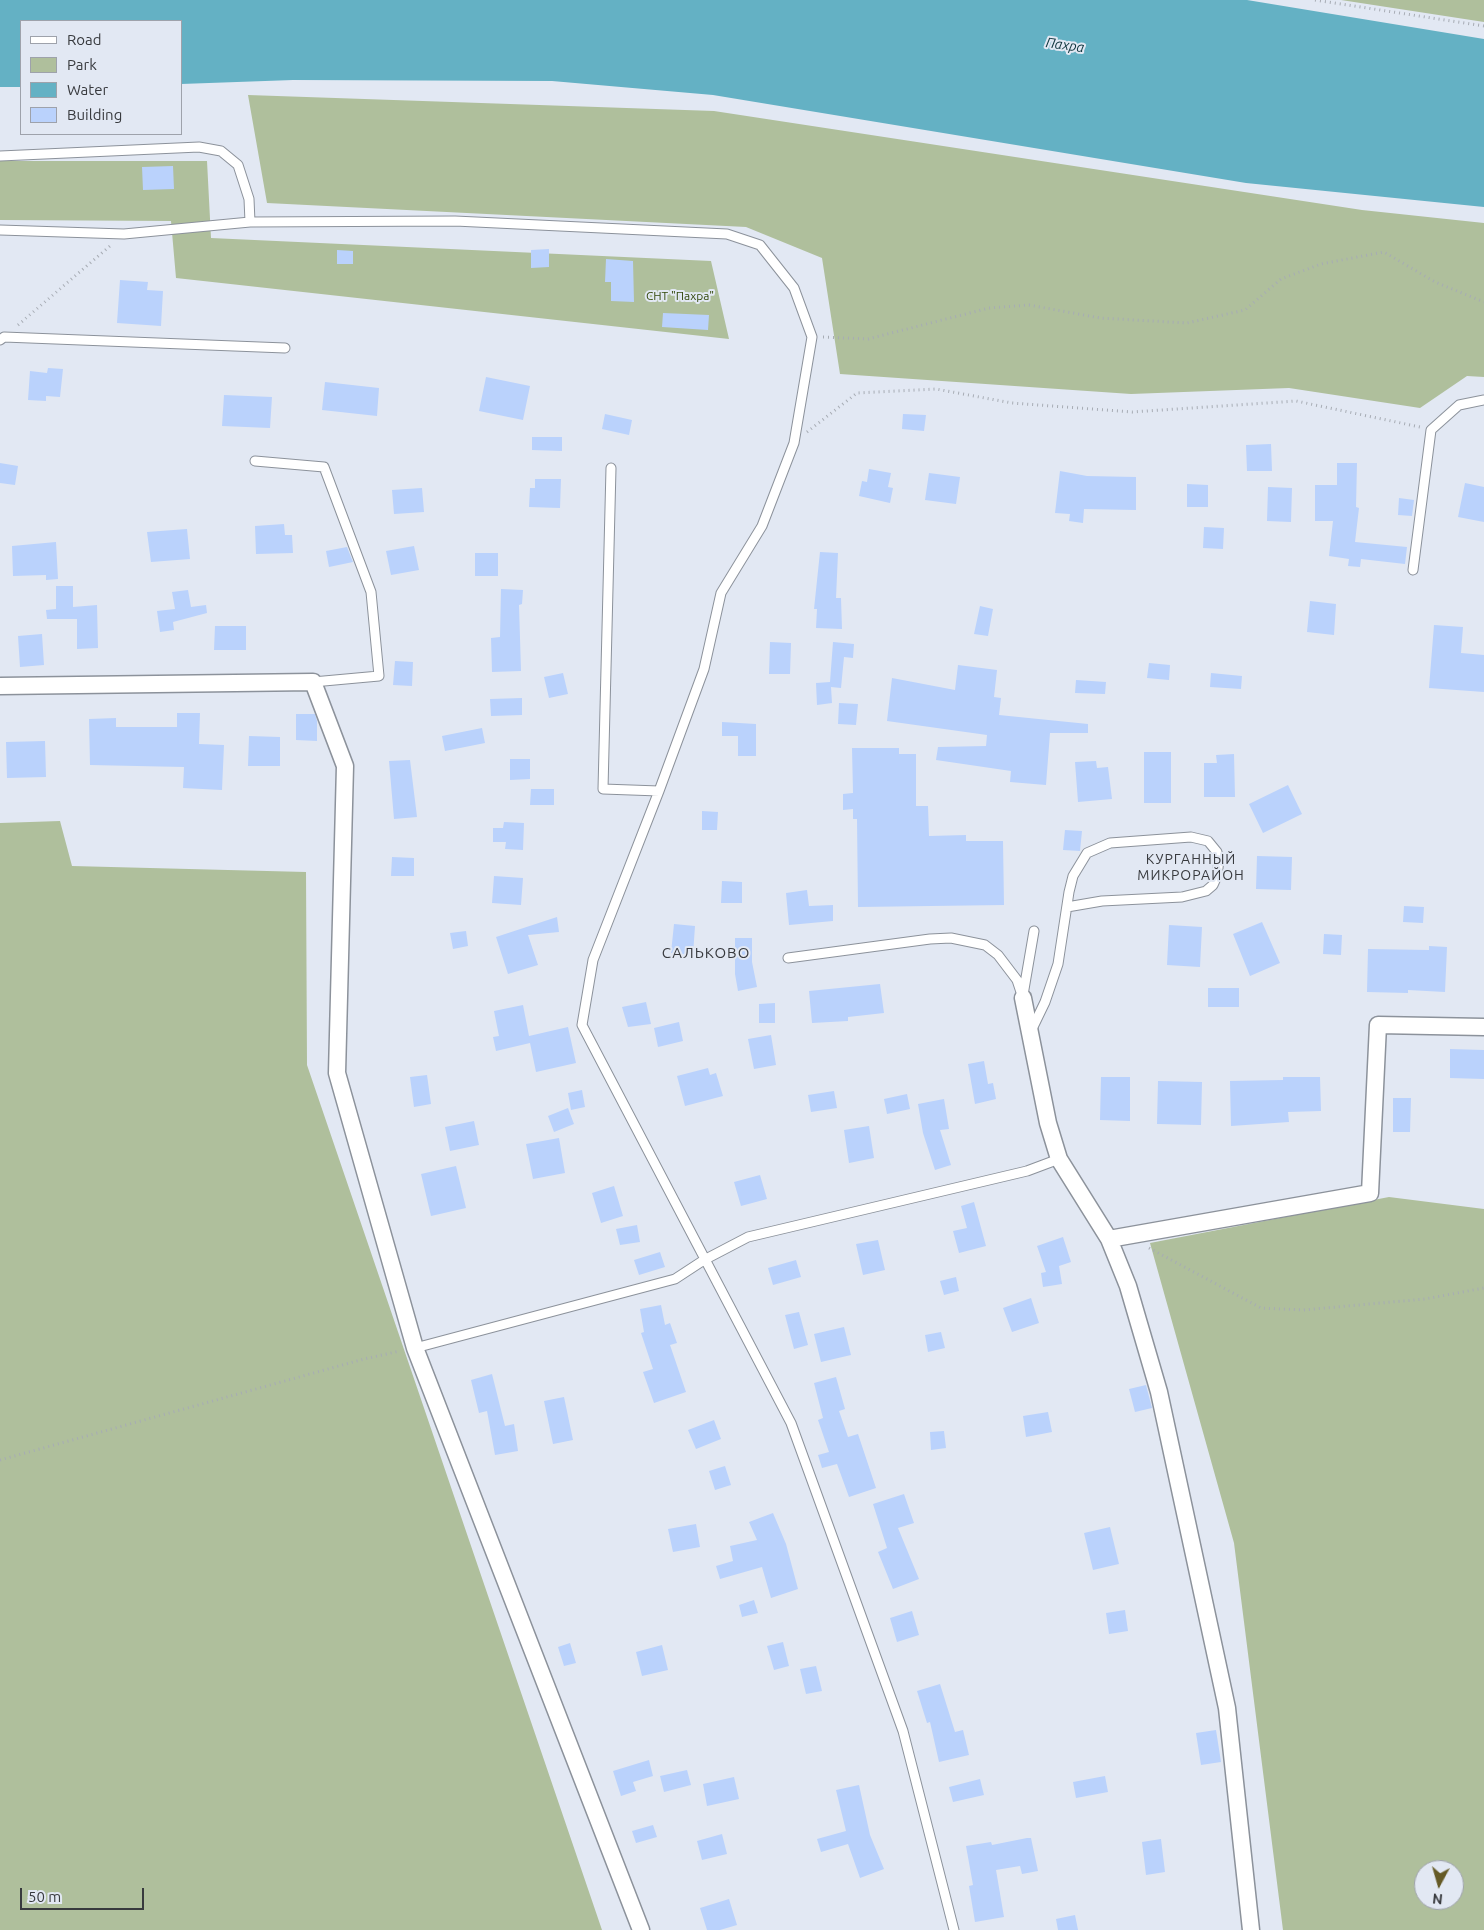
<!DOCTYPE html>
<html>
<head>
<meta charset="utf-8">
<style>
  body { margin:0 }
  #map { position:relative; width:1484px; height:1930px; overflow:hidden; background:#e2e8f3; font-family:Ubuntu,sans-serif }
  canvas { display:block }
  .legend { position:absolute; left:20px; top:20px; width:162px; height:115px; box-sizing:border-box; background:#e2e8f3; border:1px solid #9ea2ab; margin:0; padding:6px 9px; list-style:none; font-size:15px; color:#383a3e }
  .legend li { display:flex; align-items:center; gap:10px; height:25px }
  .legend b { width:25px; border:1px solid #9ea2ab }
  .north { position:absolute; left:1414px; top:1860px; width:50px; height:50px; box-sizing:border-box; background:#e2e8f3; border:1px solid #9ea2ab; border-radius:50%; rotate:186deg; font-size:14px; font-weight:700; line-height:20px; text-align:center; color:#383a3e }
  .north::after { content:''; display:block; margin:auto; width:18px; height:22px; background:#655a26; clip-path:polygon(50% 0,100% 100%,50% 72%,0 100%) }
  .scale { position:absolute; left:20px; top:1888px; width:124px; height:22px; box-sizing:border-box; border:2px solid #383a3e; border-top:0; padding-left:6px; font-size:15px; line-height:18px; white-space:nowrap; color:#383a3e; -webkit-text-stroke:4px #e2e8f3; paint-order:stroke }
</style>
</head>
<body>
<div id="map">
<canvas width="1484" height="1930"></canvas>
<ul class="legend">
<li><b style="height:6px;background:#fff"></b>Road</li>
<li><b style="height:14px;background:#afbf9c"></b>Park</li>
<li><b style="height:14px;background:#64b1c4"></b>Water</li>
<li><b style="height:14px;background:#bad2fc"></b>Building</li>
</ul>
<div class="north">N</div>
<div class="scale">50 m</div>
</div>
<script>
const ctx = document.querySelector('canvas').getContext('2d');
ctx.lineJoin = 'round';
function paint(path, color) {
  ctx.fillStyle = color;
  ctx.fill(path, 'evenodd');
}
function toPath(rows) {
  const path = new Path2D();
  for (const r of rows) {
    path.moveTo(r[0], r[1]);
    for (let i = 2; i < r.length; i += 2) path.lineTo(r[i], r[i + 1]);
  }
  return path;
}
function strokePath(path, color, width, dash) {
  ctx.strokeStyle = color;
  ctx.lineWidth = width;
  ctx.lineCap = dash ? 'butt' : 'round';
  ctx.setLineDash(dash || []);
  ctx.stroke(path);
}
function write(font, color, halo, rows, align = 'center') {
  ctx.font = font + ' Ubuntu,sans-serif';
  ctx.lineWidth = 4;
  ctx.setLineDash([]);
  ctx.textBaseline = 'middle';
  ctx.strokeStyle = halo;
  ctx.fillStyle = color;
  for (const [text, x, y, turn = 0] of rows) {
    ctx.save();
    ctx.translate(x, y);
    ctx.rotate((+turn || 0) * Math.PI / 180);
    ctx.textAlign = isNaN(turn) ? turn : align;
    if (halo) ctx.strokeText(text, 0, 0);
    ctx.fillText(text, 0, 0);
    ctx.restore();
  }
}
paint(toPath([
  [1341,0,1484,0,1484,22],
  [248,95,714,111,1362,210,1484,223,1484,377,1467,376,1420,408,1289,388,1131,394,840,374,822,258,746,227,267,203],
  [0,161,207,161,211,238,711,261,729,339,176,278,171,221,0,220],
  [60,821,72,866,306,872,307,1065,602,1930,0,1930,0,823],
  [1389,1197,1484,1209,1484,1930,1283,1930,1234,1543,1150,1243],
  [1424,1870,1454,1870,1454,1900,1424,1900]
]), '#afbf9c');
paint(toPath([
  [0,0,1247,0,1484,39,1484,207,1246,183,713,95,552,81,293,80,181,84,181,21,21,21,21,87,0,87]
]), '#64b1c4');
paint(toPath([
  [173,166,174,189,143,190,142,167],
  [549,249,549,267,531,268,531,250],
  [337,250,353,251,353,264,337,264],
  [606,259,633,261,634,302,611,301,611,282,605,282],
  [120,280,148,282,147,290,163,291,161,326,117,323],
  [663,313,709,315,708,330,662,327],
  [48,368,63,369,60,397,46,396,46,401,28,400,30,371,47,373],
  [486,377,530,386,523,420,479,411],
  [325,382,379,388,377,416,322,410],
  [224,395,272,397,270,428,222,426],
  [605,414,632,420,629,435,602,429],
  [903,414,926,415,924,431,902,429],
  [532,437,562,437,562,451,532,450],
  [1271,444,1272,471,1247,471,1246,445],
  [0,463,18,466,15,485,0,483],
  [1337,463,1357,463,1356,507,1359,508,1355,542,1407,547,1405,564,1361,559,1360,567,1348,566,1349,559,1329,556,1333,521,1315,521,1315,485,1337,485],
  [869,469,891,473,888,487,893,488,890,503,859,496,862,481,867,482],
  [1060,471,1087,476,1136,477,1136,510,1084,509,1083,523,1069,521,1070,514,1055,513],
  [929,473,960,477,956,504,925,500],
  [535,479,561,479,560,508,529,507,530,488,535,488],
  [1465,483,1484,487,1484,522,1458,517],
  [1187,484,1208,485,1208,507,1187,507],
  [1268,487,1292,488,1291,522,1267,521],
  [422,488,424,512,394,514,392,490],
  [1399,498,1414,500,1412,516,1398,515],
  [284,524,285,535,292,535,293,553,256,554,255,526],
  [1204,527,1224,528,1223,549,1203,548],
  [187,529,190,559,151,562,147,532],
  [56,542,58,579,46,580,46,575,13,576,12,546],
  [414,546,419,570,391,575,386,551],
  [347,547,353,562,329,567,326,551],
  [820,552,838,553,836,598,841,598,842,629,816,628,817,609,814,609],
  [475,553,498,553,498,576,475,576],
  [56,586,73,586,73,607,97,605,98,648,77,649,77,619,47,619,46,610,56,609],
  [501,589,523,590,522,604,519,605,521,671,492,672,491,638,500,637],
  [188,590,191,607,206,605,207,613,173,622,174,630,160,632,157,611,175,609,172,592],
  [1310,601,1336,604,1334,635,1307,632],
  [980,606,993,609,988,636,974,634],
  [1434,625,1463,627,1461,653,1484,655,1484,692,1429,688],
  [215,626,246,626,246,650,214,650],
  [42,634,44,665,20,667,18,636],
  [770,642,791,643,790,674,769,674],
  [833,642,854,644,853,658,844,657,841,688,831,687,832,703,817,705,816,683,830,682],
  [395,661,413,662,412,686,393,685],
  [1149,663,1170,665,1169,680,1147,678],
  [958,665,997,670,994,697,1001,698,999,715,1088,724,1088,733,1050,733,1046,785,1010,782,1011,771,936,760,938,747,986,746,987,735,887,721,892,678,955,690],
  [563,673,568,694,549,698,544,677],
  [1211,673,1242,676,1241,689,1210,687],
  [1076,680,1106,682,1105,694,1075,693],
  [522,698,522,715,491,716,490,699],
  [839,703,858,704,856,725,838,724],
  [177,713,200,713,199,744,224,745,222,790,183,788,184,767,90,765,89,719,116,718,116,727,177,727],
  [296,714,315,714,317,721,317,741,296,740],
  [722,722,756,724,756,756,738,756,738,736,722,736],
  [482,728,485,743,445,751,442,736],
  [249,736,280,737,280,766,248,766],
  [45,741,46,777,7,778,6,742],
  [852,748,899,748,899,754,916,754,916,806,928,806,929,836,966,835,966,841,1003,841,1004,905,858,907,857,819,853,819,853,809,843,810,843,794,853,793],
  [1144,752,1171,752,1171,803,1144,803],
  [1234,754,1235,797,1204,797,1204,763,1217,763,1216,755],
  [510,759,530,759,530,779,510,780],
  [410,760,417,817,394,819,389,761],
  [1096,761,1097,768,1108,767,1112,799,1078,802,1075,762],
  [1288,785,1302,814,1263,833,1249,804],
  [531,789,554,789,554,805,530,805],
  [702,811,718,812,717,830,702,830],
  [504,822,524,823,523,850,505,849,506,842,493,842,493,828,503,828],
  [1065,830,1082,831,1080,851,1063,850],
  [1257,856,1292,857,1291,890,1256,889],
  [392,857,414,858,414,876,391,876],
  [494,876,523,878,521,905,492,903],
  [722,881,742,882,742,903,721,903],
  [807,890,809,906,833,905,833,921,789,925,786,893],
  [1404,906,1424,907,1423,923,1403,922],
  [557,917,559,932,528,935,538,965,508,974,496,937],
  [1262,922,1280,963,1250,976,1233,934],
  [674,924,695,926,693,955,671,953],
  [1169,925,1202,927,1200,967,1167,965],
  [466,931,468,946,453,949,450,933],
  [1324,934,1342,935,1341,955,1323,954],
  [735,938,752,938,752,962,757,987,738,991,735,974],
  [1429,946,1447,947,1445,992,1408,990,1408,993,1367,992,1368,949,1429,950],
  [880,984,884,1013,848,1017,848,1021,812,1023,809,991],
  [1208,988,1239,988,1239,1007,1208,1007],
  [646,1002,651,1024,628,1027,622,1007],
  [775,1003,775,1023,759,1023,759,1004],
  [523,1005,529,1036,568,1027,576,1063,536,1072,530,1043,496,1051,493,1037,499,1036,494,1011],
  [679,1022,683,1041,658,1047,654,1028],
  [771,1035,776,1065,754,1069,748,1039],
  [1450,1049,1484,1050,1484,1079,1450,1078],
  [984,1061,988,1084,993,1083,996,1099,975,1104,968,1064],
  [708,1068,710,1075,716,1073,723,1096,685,1106,677,1076],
  [427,1075,431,1104,414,1107,410,1077],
  [1101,1077,1130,1077,1130,1121,1100,1120],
  [1283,1077,1320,1077,1321,1111,1288,1112,1289,1122,1231,1126,1230,1081,1283,1080],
  [1158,1081,1202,1082,1201,1125,1157,1124],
  [582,1090,585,1107,571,1110,568,1093],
  [834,1091,837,1108,811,1112,808,1095],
  [907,1094,910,1109,887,1114,884,1099],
  [1393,1098,1411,1098,1410,1132,1393,1132],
  [944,1099,949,1129,940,1130,951,1165,935,1170,923,1133,918,1104],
  [568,1108,574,1124,554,1132,548,1116],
  [474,1121,479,1145,450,1151,445,1127],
  [869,1126,874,1158,849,1163,844,1130],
  [559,1138,565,1173,533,1179,526,1144],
  [456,1166,466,1208,431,1216,421,1174],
  [760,1175,767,1199,741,1206,734,1182],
  [614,1186,623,1216,601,1223,592,1193],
  [974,1202,986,1246,959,1253,953,1231,967,1228,961,1206],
  [637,1225,640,1242,620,1245,616,1229],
  [1063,1237,1071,1262,1059,1266,1062,1284,1043,1287,1041,1273,1046,1272,1037,1246],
  [878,1240,885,1270,863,1275,856,1244],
  [660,1252,665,1267,639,1275,634,1260],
  [796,1260,801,1277,773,1285,768,1268],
  [956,1277,959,1291,944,1295,940,1281],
  [1031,1298,1039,1323,1012,1332,1003,1308],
  [661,1305,665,1325,670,1323,677,1343,670,1345,686,1392,654,1403,643,1372,653,1369,641,1333,644,1332,640,1309],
  [799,1312,808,1345,794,1349,785,1315],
  [844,1327,851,1355,821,1362,814,1334],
  [941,1332,945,1348,928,1352,925,1335],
  [492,1374,505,1426,514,1424,518,1451,495,1455,487,1411,479,1413,471,1380],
  [836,1377,845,1409,839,1411,848,1437,858,1434,876,1488,849,1497,837,1464,822,1468,818,1455,829,1452,818,1420,823,1418,814,1383],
  [1146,1385,1152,1408,1135,1412,1129,1389],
  [564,1397,573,1440,553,1444,544,1401],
  [1048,1412,1052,1432,1026,1437,1023,1416],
  [714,1420,721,1439,696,1449,688,1430],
  [944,1431,946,1448,931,1450,930,1432],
  [725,1466,731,1485,715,1490,709,1471],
  [904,1494,914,1523,898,1528,919,1579,893,1589,878,1552,887,1548,873,1504],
  [773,1513,786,1544,798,1589,771,1598,762,1567,720,1579,716,1566,733,1561,730,1546,757,1540,749,1522],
  [696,1524,700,1547,673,1552,668,1529],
  [1110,1527,1119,1564,1093,1570,1084,1533],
  [754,1600,758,1613,742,1617,739,1605],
  [1125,1610,1128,1631,1109,1634,1106,1613],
  [912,1611,919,1635,897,1642,890,1618],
  [783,1642,789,1666,774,1670,767,1646],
  [570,1643,576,1663,564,1666,558,1647],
  [662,1645,668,1670,642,1676,636,1652],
  [816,1666,822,1691,806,1694,800,1669],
  [940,1684,955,1732,963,1730,969,1755,939,1762,930,1722,927,1723,917,1691],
  [1216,1730,1221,1762,1201,1765,1196,1733],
  [649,1760,653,1776,633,1782,636,1791,621,1796,613,1771],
  [687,1770,691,1785,664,1792,660,1776],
  [1105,1776,1108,1792,1076,1798,1073,1782],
  [734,1777,739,1799,707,1806,703,1784],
  [980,1779,984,1795,953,1802,949,1787],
  [859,1785,870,1835,884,1869,860,1878,848,1844,821,1852,817,1839,846,1831,836,1790],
  [653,1825,657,1837,636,1843,632,1831],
  [722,1834,727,1854,702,1860,697,1841],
  [1027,1838,1031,1838,1038,1871,1022,1874,1020,1866,996,1870,1004,1917,975,1922,969,1886,973,1885,966,1846,991,1842,992,1845],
  [1161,1839,1165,1872,1146,1875,1142,1842],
  [729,1899,737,1925,720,1930,707,1930,700,1908],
  [1075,1915,1078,1930,1058,1930,1056,1919]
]), '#bad2fc');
const lane = toPath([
  [0,156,199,147,221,151,238,165,249,199,250,222,455,221,727,234,760,245,794,288,812,337,794,443,762,526,721,593,704,669,659,791,593,960,582,1025,791,1423,903,1731,954,1930],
  [0,230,124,234,250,222],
  [0,340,4,337,285,348],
  [255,461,324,467,371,592,379,676,313,682],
  [611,468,603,789,659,791],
  [1413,570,1431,430,1459,405,1484,400],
  [788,958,930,939,951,938,985,945,998,955,1017,980,1023,998],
  [1023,995,1034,931],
  [1031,1031,1045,1002,1058,964,1069,892,1073,876,1087,853,1110,843,1191,837,1208,841,1217,852,1219,860,1217,876,1213,885,1206,891,1182,897,1102,901,1067,907],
  [415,1348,675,1279,704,1260,748,1237,1027,1171,1059,1159]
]);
const street = toPath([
  [0,686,313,682,345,766,337,1073,415,1348,641,1930],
  [1023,998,1048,1123,1059,1159,1109,1239,1128,1286,1159,1392,1227,1708,1251,1930],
  [1109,1239,1370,1193,1378,1025,1484,1027]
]);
strokePath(lane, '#8c929b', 11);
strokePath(street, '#8c929b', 19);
strokePath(toPath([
  [1315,0,1484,26],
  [18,325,110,246],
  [823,337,868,339,989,308,1029,305,1100,318,1187,323,1245,310,1281,279,1321,264,1384,252,1435,282,1484,302],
  [807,432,857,393,936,389,1012,403,1132,412,1296,401,1420,427],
  [1149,1248,1261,1308,1303,1310,1425,1299,1484,1288],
  [0,1460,364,1359,400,1351]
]), '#a7acb4', 3, [1, 4]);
strokePath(lane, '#fff', 9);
strokePath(street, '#fff', 16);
write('12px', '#33490b', '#e2e8f3', [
  ["СНТ \"Пахра\"",680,296]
]);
write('italic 14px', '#0d333b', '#e2e8f3', [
  ["Пахра",1065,45,8]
]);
ctx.letterSpacing = '1px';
write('14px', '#383a3e', '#e2e8f3', [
  ["КУРГАННЫЙ",1191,859],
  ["МИКРОРАЙОН",1191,875]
]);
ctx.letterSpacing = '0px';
ctx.letterSpacing = '1px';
write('15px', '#383a3e', '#e2e8f3', [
  ["САЛЬКОВО",706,953]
]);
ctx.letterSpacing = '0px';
</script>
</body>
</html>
